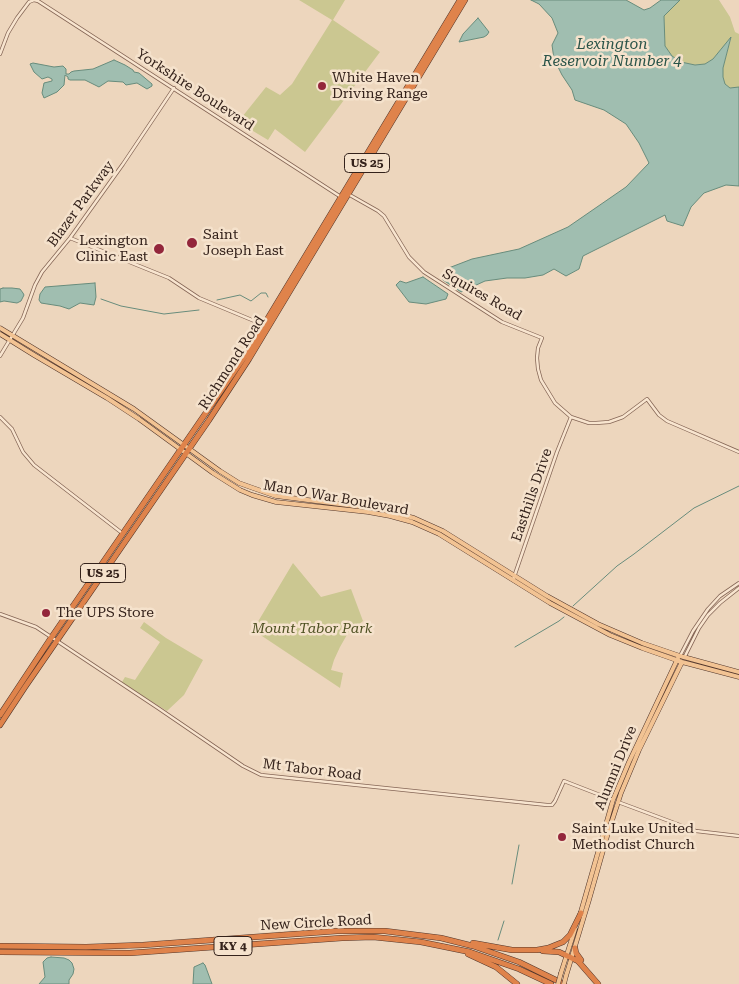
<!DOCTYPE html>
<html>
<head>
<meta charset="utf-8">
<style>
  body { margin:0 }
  canvas { display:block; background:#edd6bd }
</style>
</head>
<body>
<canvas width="739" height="984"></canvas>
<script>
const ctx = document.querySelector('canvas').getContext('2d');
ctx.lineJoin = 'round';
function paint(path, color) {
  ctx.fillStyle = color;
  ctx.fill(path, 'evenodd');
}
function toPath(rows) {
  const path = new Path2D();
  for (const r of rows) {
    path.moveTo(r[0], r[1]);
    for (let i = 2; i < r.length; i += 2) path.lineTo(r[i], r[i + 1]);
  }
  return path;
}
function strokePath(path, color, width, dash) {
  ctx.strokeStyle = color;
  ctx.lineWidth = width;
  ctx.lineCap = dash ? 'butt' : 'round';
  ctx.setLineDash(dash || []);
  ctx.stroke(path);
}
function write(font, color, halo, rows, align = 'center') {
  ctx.font = font + ' "Roboto Serif",serif';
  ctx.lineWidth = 5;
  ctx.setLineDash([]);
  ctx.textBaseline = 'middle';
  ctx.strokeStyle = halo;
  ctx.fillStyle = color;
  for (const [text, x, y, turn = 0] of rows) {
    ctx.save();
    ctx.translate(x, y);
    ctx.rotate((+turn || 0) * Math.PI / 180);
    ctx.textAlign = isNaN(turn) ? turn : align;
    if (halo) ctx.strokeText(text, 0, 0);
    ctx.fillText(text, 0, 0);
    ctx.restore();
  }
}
paint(toPath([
  [299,0,345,0,333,20,380,52,305,152,275,129,268,140,238,122,266,87,280,95,292,84,332,20],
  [680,0,719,0,730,17,735,32,739,34,739,87,730,88,725,84,723,77,723,68,731,38,713,59,705,64,695,65,681,62,672,56,665,46,664,16],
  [293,563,321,597,351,589,363,621,348,633,340,647,334,660,331,670,343,673,340,688,253,630],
  [144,622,166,638,203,660,184,695,167,711,123,684,122,682,125,677,135,680,160,642,140,628]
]), '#cbc791');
const water = toPath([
  [531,0,626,0,644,10,650,8,661,0,680,0,664,16,665,46,672,56,681,62,695,65,705,64,713,59,731,37,723,68,723,77,725,84,730,88,739,87,739,186,726,185,704,193,691,207,683,226,667,221,665,215,583,256,579,269,566,276,554,269,543,275,525,278,507,278,485,281,461,292,443,280,442,278,446,269,472,259,519,249,568,227,626,187,649,163,639,143,626,124,604,110,575,100,572,90,562,75,554,59,552,45,558,33,552,18,539,4,531,0],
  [478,18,489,32,487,35,484,37,459,42,463,34,478,18],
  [114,60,125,65,133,70,134,72,139,73,152,84,152,86,147,89,137,83,126,85,123,82,108,81,99,87,85,80,70,80,68,79,68,77,65,75,64,85,57,92,44,98,42,93,44,83,52,81,52,79,48,77,42,79,34,72,30,64,33,63,54,67,63,66,66,69,66,74,69,74,71,72,74,71,93,69,114,60],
  [423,277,448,294,446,299,426,304,409,302,396,285,400,281,406,283,423,277],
  [95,283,96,297,94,305,80,303,69,309,60,306,41,303,39,300,40,294,45,287,95,283],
  [3,288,12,288,20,289,23,293,24,295,21,301,17,303,4,301,0,302,0,289,3,288],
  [51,957,64,958,69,960,72,963,74,969,73,974,69,980,69,984,39,984,45,977,43,962,47,958,51,957],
  [203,963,205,965,212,984,193,984,194,967,203,963]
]);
paint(water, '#a0beb0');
strokePath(water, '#688c7c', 1);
strokePath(toPath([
  [101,299,121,306,164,314,199,310],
  [217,300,240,295,251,301,261,293,266,293,268,297],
  [573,606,617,566,634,554,694,508,739,486],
  [515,647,559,621,564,617],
  [512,884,519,845],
  [498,940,504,921]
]), '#688c7c', 1);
const minor = toPath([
  [0,54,8,33,17,18,29,2,34,0,38,1,341,197],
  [348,194,378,211,384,216,409,257,424,272,502,322,542,338,538,348,537,358,538,369,541,380,555,403,571,417,589,423,596,423,609,422,623,417,647,399,659,415,667,421,739,452],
  [70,238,169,278,199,298,264,325],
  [0,356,23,318,35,285,42,272,70,238,123,164,174,88],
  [0,417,12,429,23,452,34,465,122,533],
  [513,580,557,452,571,417],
  [0,614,36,627,158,708,243,766,261,775,547,805,552,805,555,801,564,781,613,800],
  [680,656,693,631,708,609,720,596,739,583],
  [684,658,699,628,708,615,720,603,739,588],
  [618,802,696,831,739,836]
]);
const major = toPath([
  [0,328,134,409,220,471,239,483,253,488,276,496,379,509,414,518,443,531,547,596,598,624,642,643,680,656,739,672],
  [0,334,34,355,107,398,139,419,213,473,240,490,252,495,276,502,368,512,390,516,412,522,439,534,550,603,610,635,642,648,682,662,739,677],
  [580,915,613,800,629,762,678,658],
  [561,973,575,929],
  [566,976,589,900,608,833,621,793,639,750,682,662]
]);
const highway = toPath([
  [0,715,51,638,245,356,460,0],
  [0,725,25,687,209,420,249,359,465,0],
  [473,943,512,950,537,950,548,948,563,942,570,935,581,913],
  [0,946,86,947,143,945,337,931,385,931,441,938,473,946,519,962,564,984],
  [575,948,576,953,581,960],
  [543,951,559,952,578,961,598,984],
  [0,952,130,953,342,938,373,937,421,942,470,952,519,969,551,984],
  [468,954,496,967,517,984]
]);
strokePath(minor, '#856656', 4);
strokePath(major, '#52362b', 5);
strokePath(highway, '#52362b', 6);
strokePath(minor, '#f8e5cf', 2.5);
strokePath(major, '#f2c393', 4);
strokePath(highway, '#df834b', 5);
const majorBridge = toPath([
  [558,984,561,973],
  [564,984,566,976]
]);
strokePath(majorBridge, '#52362b', 5, []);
strokePath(majorBridge, '#f2c393', 4);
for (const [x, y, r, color] of [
  [322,86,5,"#93263b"],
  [192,243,6,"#93263b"],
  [159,249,6,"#93263b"],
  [46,613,5,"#93263b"],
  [562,837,5,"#93263b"]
]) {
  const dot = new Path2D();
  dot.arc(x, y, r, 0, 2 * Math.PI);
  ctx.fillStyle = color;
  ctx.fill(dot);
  strokePath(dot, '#f5e2cc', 2);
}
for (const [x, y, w] of [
  [367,163,45],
  [103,573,45],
  [233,946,38]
]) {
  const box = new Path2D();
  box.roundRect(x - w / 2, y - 9.5, w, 19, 4);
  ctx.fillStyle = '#f5e2cc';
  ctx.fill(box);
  strokePath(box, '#34221b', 1);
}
write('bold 12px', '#34221b', null, [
  ["US 25",367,163],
  ["US 25",103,573],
  ["KY 4",233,946]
]);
write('14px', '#34221b', '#f5e2cc', [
  ["White Haven",332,78],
  ["Driving Range",332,94],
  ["Saint",203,235],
  ["Joseph East",203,251],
  ["Lexington",148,241,"right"],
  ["Clinic East",148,257,"right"],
  ["The UPS Store",56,613],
  ["Saint Luke United",572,829],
  ["Methodist Church",572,845]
], 'left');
write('14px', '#34221b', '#f5e2cc', [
  ["Yorkshire Boulevard",195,90,33],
  ["Blazer Parkway",81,204,-54],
  ["Squires Road",482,295,30],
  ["Richmond Road",232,363,-57],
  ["Easthills Drive",532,495,-71],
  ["Man O War Boulevard",336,498,10],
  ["Alumni Drive",616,768,-68],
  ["Mt Tabor Road",312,770,7],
  ["New Circle Road",316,923,-3]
]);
write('italic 14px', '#4d5021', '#f5e2cc', [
  ["Mount Tabor Park",312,629]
]);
write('italic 15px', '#2a5449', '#f5e2cc', [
  ["Lexington",612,45],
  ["Reservoir Number 4",612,62]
]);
</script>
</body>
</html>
